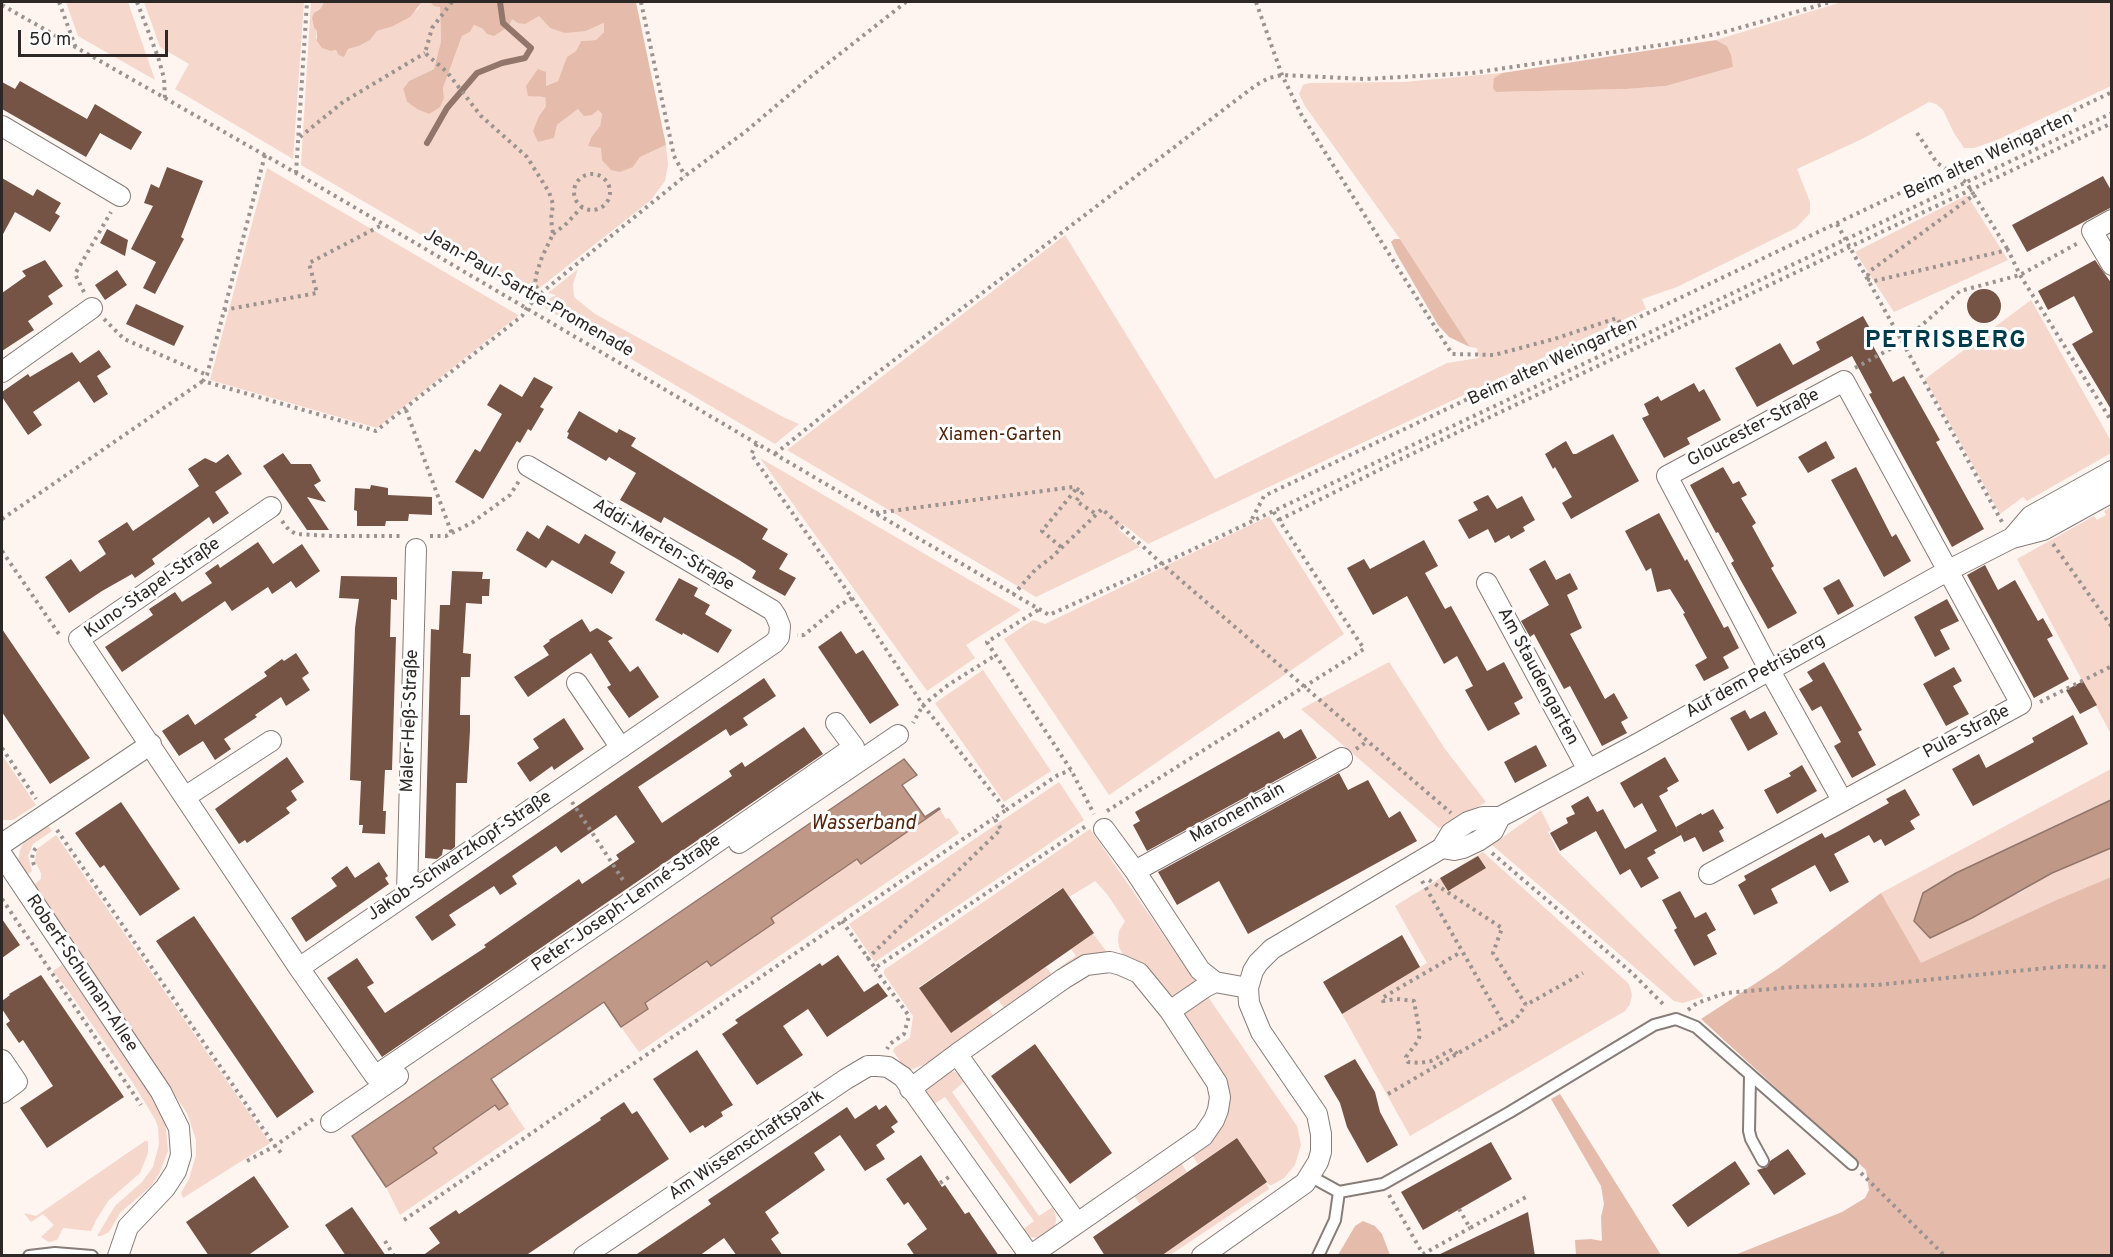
<!DOCTYPE html>
<html>
<head>
<meta charset="utf-8">
<style>
  body { margin:0 }
  #map { position:relative; width:2113px; height:1257px; overflow:hidden; background:#fef4f0; font-family:Overpass,sans-serif }
  canvas { display:block }
  .frame { position:absolute; inset:0; border:3px solid #2d2826; pointer-events:none }
  .scale { position:absolute; left:18px; top:30px; width:150px; height:27px; box-sizing:border-box; border:3px solid #2d2826; border-top:0; padding-left:8px; font-size:18px; line-height:21px; white-space:nowrap; color:#2d2826; -webkit-text-stroke:4px #fff; paint-order:stroke }
</style>
</head>
<body>
<div id="map">
<canvas width="2113" height="1257"></canvas>
<div class="frame"></div>
<div class="scale">50 m</div>
</div>
<script>
const ctx = document.querySelector('canvas').getContext('2d');
ctx.lineJoin = 'round';
function paint(path, color) {
  ctx.fillStyle = color;
  ctx.fill(path, 'evenodd');
}
function toPath(rows) {
  const path = new Path2D();
  for (const r of rows) {
    if (r.length === 3) {
      path.moveTo(r[0] + r[2], r[1]);
      path.arc(r[0], r[1], r[2], 0, 2 * Math.PI);
      continue;
    }
    path.moveTo(r[0], r[1]);
    for (let i = 2; i < r.length; i += 2) path.lineTo(r[i], r[i + 1]);
  }
  return path;
}
function strokePath(path, color, width, dash) {
  ctx.strokeStyle = color;
  ctx.lineWidth = width;
  ctx.lineCap = dash ? 'butt' : 'round';
  ctx.setLineDash(dash || []);
  ctx.stroke(path);
}
function write(font, color, halo, rows, align = 'center') {
  ctx.font = font + ' Overpass,sans-serif';
  ctx.lineWidth = 6;
  ctx.setLineDash([]);
  ctx.textBaseline = 'middle';
  ctx.strokeStyle = halo;
  ctx.fillStyle = color;
  for (const [text, x, y, turn = 0] of rows) {
    ctx.save();
    ctx.translate(x, y);
    ctx.rotate((+turn || 0) * Math.PI / 180);
    ctx.textAlign = isNaN(turn) ? turn : align;
    if (halo) ctx.strokeText(text, 0, 0);
    ctx.fillText(text, 0, 0);
    ctx.restore();
  }
}
paint(toPath([
  [66,2,128,2,155,80,78,36],
  [144,2,304,2,293,159,175,89,189,64,160,47],
  [311,2,324,2,321,8,317,10,312,18,314,28,317,31,316,38,331,51,336,50,346,53,348,49,359,46,370,40,377,31,391,27,418,9,422,2,430,2,440,7,441,41,434,69,409,81,403,89,407,102,417,109,444,98,443,88,462,36,470,32,474,25,483,29,512,18,539,16,550,28,586,31,604,23,604,32,596,40,581,41,576,51,568,57,558,81,546,86,537,97,545,96,546,106,539,116,538,141,554,138,557,125,578,109,598,110,602,114,600,126,592,136,601,148,633,167,640,157,666,145,668,165,665,181,651,200,528,297,301,165],
  [1842,2,2111,2,2111,86,1997,140,1974,148,1964,148,1954,133,1943,110,1936,104,1929,102,1864,138,1797,169,1810,202,1810,213,1796,228,1677,287,1642,299,1646,309,1148,544,1123,524,1118,529,1140,547,1036,597,787,450,1065,235,1215,479,1447,363,1479,358,1477,348,1470,347,1400,239,1305,106,1299,94,1303,85,1310,83,1404,82,1502,73,1494,78,1496,92,1626,89,1666,86,1733,67,1727,46,1716,40],
  [267,168,518,315,519,315,377,428,210,380],
  [1967,195,2008,260,1894,312,1855,252],
  [578,269,573,284,574,297,595,314,783,417,799,424,775,444,545,308,544,302,556,295,548,293],
  [2031,300,2111,441,2111,453,2027,501,2023,497,2000,514,1925,379],
  [760,458,1021,610,966,645,975,658,927,691],
  [2111,507,2111,734,2017,559,2094,516,2097,520,2106,515,2104,511],
  [1269,516,1344,634,1109,795,1004,639,1033,620,1045,624],
  [1389,662,1445,749,1486,802,1439,828,1301,709],
  [983,670,1051,771,1004,802,935,703],
  [2,755,36,805,13,820,2,820],
  [2111,769,2111,800,1956,873,1923,893,2018,894,2052,873,2111,848,2111,877,2054,901,1921,964,1881,893],
  [1059,782,1084,820,875,962,849,924],
  [940,809,946,819,949,818,959,833,639,1052,621,1027,648,1009,645,1004,707,961,710,965,773,922,771,918,857,859,861,864],
  [1541,810,1551,830,1548,832,1559,853,1704,996,1683,1003,1674,1001,1492,845],
  [47,824,52,831,33,844,28,856,32,871,26,876,18,862,20,850,25,840],
  [1090,829,1197,984,1177,996,1169,995,1126,960,1119,947,1118,940,1119,931,1125,921,1107,894,1095,881,1069,897,1062,888,919,987,951,1033,987,1007,994,1016,954,1047,923,1065,912,1069,904,1067,893,1051,894,1048,910,1038,913,1016,884,974,884,970],
  [56,835,270,1143,183,1198,181,1193,189,1179,196,1155,196,1140,187,1113,32,886,41,879,41,873,35,861,37,849],
  [1483,852,1629,984,1632,995,1630,1004,1625,1011,1410,1136,1342,1014,1427,963,1395,906],
  [1093,934,1111,957,1064,972,1060,967,1076,956,1071,949],
  [62,965,145,1087,165,1119,168,1151,159,1174,151,1186,120,1213,109,1232,101,1236,97,1236,115,1206,142,1182,153,1167,159,1144,158,1127,155,1119,133,1083,70,993,53,971],
  [1046,967,1055,978,1007,1011,998,1000],
  [1206,994,1297,1126,1301,1145,1295,1165,1284,1178,1272,1185,1269,1185,1237,1138,1198,1164,1190,1152,1223,1114,1182,1018,1184,1012],
  [947,1071,956,1072,965,1081,952,1092,1039,1216,1053,1207,1056,1218,1055,1228,1040,1238,1028,1237,1021,1231,1034,1221,945,1097,931,1106,926,1094,927,1088],
  [508,1104,525,1129,400,1215,386,1187,436,1153,433,1148,496,1105,499,1110],
  [145,1141,148,1141,148,1153,140,1173,109,1200,96,1220,91,1231,63,1228,57,1240,49,1242,41,1237,54,1225,43,1214,31,1222,24,1213,36,1216],
  [1179,1160,1187,1172,1140,1204,1132,1193],
  [1266,1183,1269,1189,1170,1255,1161,1256]
]), '#f5d7cb');
paint(toPath([
  [324,2,422,2,410,17,391,27,377,31,370,40,359,46,348,49,344,57,339,55,336,50,331,51,322,48,317,41,317,31,314,28,312,18,314,13,321,8],
  [430,2,636,2,666,145,640,157,633,167,620,172,611,170,602,160,601,148,588,146,592,136,600,126,602,114,598,110,592,115,584,116,578,109,557,125,554,138,538,142,533,131,539,116,546,106,545,97,528,96,526,86,538,69,546,72,546,86,558,81,567,57,576,51,581,41,596,40,604,32,604,23,586,31,565,33,550,28,539,16,525,24,518,23,512,19,509,26,494,36,487,34,483,29,474,25,470,32,462,36,443,88,444,98,440,107,429,114,417,109,407,102,403,89,409,81,434,69,441,41,440,7,434,6],
  [1716,40,1727,46,1731,55,1733,67,1666,86,1626,89,1496,92,1493,88,1494,78,1502,73],
  [1394,239,1400,239,1470,347,1449,337,1438,325,1396,253,1391,242],
  [2111,877,2111,1255,1735,1255,1842,1212,1865,1198,1869,1190,1866,1170,1701,1019,1779,968,1881,893,1921,963,2054,901],
  [1560,1094,1661,1255,1576,1255,1575,1240,1591,1239,1602,1241,1601,1217,1604,1204,1601,1186,1551,1099],
  [1363,1221,1375,1226,1382,1234,1390,1255,1338,1255,1355,1226]
]), '#e5bcac');
const water = toPath([
  [904,759,917,775,902,785,925,817,939,808,940,809,861,864,857,859,771,918,774,923,711,966,707,961,645,1003,648,1009,621,1027,604,1002,491,1079,508,1104,499,1110,495,1105,433,1148,437,1153,386,1187,352,1136,904,759],
  [2111,800,2111,848,2052,873,1972,918,1930,938,1914,921,1923,893,1956,873,2111,800]
]);
paint(water, '#bf9888');
strokePath(water, '#93766b', 1.5);
strokePath(toPath([
  [427,143,447,108,477,73,502,63,525,58,531,48,503,23,500,2]
]), '#93766b', 6);
paint(toPath([
  [20,81,87,119,95,104,142,132,131,150,100,133,86,157,2,109,2,82,15,89],
  [167,167,203,181,181,237,184,239,155,294,143,288,156,262,131,249,153,206,144,203,151,184,159,188],
  [2103,176,2112,192,2112,207,2027,252,2012,225],
  [2,178,33,196,37,189,61,203,55,213,60,216,50,232,15,212,2,236],
  [107,229,128,240,125,256,100,243],
  [45,260,63,286,48,296,53,304,28,321,34,330,2,351,2,293,26,276,22,271],
  [2095,260,2112,284,2112,411,2072,344,2093,332,2074,296,2048,310,2038,291],
  [117,270,127,285,105,300,95,285],
  [1984,306,17],
  [136,304,184,326,174,346,126,324],
  [1863,316,1877,341,1872,344,1893,382,1904,376,1940,440,1936,442,1984,529,1952,547,1869,394,1872,393,1852,356,1757,407,1735,368,1780,343,1793,365,1820,350,1816,342],
  [99,350,111,367,97,376,108,394,94,403,79,381,33,412,42,425,28,435,2,397,2,392,28,374,30,377,72,352,80,363],
  [534,377,553,387,540,407,544,409,531,431,528,429,520,443,517,441,483,499,455,482,475,449,480,452,502,414,487,405,500,384,522,397],
  [1694,383,1699,392,1704,389,1721,420,1687,438,1690,444,1664,458,1642,418,1649,415,1644,404,1658,396,1661,401],
  [579,411,617,433,619,429,636,438,631,446,768,529,762,539,788,554,779,569,796,578,785,596,752,578,756,571,739,560,664,517,661,523,620,500,636,473,609,457,606,461,567,438,569,433,567,432],
  [1613,434,1639,481,1571,519,1562,503,1572,497,1555,467,1553,469,1545,454,1566,441,1573,454,1576,454],
  [1826,441,1835,458,1808,473,1798,457],
  [283,453,291,464,311,464,321,481,314,485,326,502,307,497,329,530,307,530,263,466],
  [228,454,242,474,215,492,229,513,213,524,209,517,152,559,155,564,135,578,132,574,102,591,69,613,45,577,71,559,80,572,106,554,98,541,127,522,133,531,199,486,188,469,205,458,216,463],
  [1723,467,1733,484,1739,481,1747,495,1741,498,1756,523,1752,526,1774,566,1771,568,1797,613,1768,629,1731,563,1734,561,1718,532,1716,533,1690,485],
  [1856,467,1892,537,1896,534,1911,561,1884,577,1831,480],
  [371,485,388,488,388,495,432,497,432,515,409,514,408,521,386,521,385,526,357,526,357,511,354,510,355,488,370,489],
  [1488,495,1497,509,1522,496,1535,520,1523,527,1525,531,1511,539,1509,535,1495,543,1488,529,1469,539,1458,520,1478,510,1473,502],
  [1659,513,1685,561,1687,559,1724,628,1728,626,1739,648,1723,657,1729,668,1704,681,1695,665,1707,658,1683,614,1685,613,1670,589,1657,592,1651,568,1646,571,1625,531],
  [547,525,579,544,585,534,616,552,610,563,625,572,612,594,552,560,546,568,516,550,527,531,539,539],
  [1424,540,1438,566,1425,573,1445,609,1451,606,1487,671,1504,662,1523,698,1514,703,1520,714,1488,731,1465,690,1473,686,1457,656,1444,664,1407,596,1373,615,1347,568,1364,559,1370,569],
  [258,542,273,564,302,544,320,571,296,588,291,581,272,594,268,587,232,611,225,601,122,672,105,647,153,615,149,609,175,592,182,602,212,583,205,573,218,564,220,568],
  [1545,560,1556,580,1570,573,1578,589,1567,595,1582,628,1570,634,1605,699,1614,693,1628,718,1621,722,1627,733,1602,746,1570,686,1564,689,1534,634,1530,637,1521,621,1549,605,1529,569],
  [1985,565,1998,590,2015,580,2038,621,2043,618,2053,636,2047,639,2069,679,2034,698,1967,575],
  [452,571,483,572,482,579,490,579,489,596,482,596,482,604,466,603,463,653,471,654,470,677,461,677,460,715,470,715,470,730,467,783,456,783,455,847,451,850,443,849,442,855,437,859,425,858,431,629,439,630,440,605,450,605],
  [341,576,397,577,397,600,391,599,390,637,396,637,392,770,385,770,383,811,386,811,385,834,362,833,363,825,359,825,361,781,350,780,355,628,359,599,339,598],
  [679,578,698,588,694,596,710,605,705,614,732,630,718,653,683,633,682,635,655,620],
  [1839,579,1854,606,1838,615,1823,588],
  [1947,599,1959,621,1940,630,1950,649,1935,657,1914,617],
  [582,619,590,632,597,628,613,638,608,641,630,672,638,666,659,697,629,718,607,687,611,685,591,653,528,697,514,677,549,655,543,646,550,641,549,640],
  [2,629,90,758,50,784,2,712],
  [841,631,856,654,863,650,899,705,870,724,818,647],
  [296,653,309,673,302,678,310,690,286,706,281,697,255,715,257,717,224,739,231,749,215,760,203,741,179,756,162,731,188,714,195,725,267,676,264,672,282,659,284,661],
  [1824,662,1862,730,1858,732,1876,765,1852,778,1834,746,1841,742,1821,706,1812,711,1799,689,1813,681,1807,672],
  [1954,667,1962,681,1953,686,1969,714,1946,726,1923,684],
  [764,678,776,696,743,718,748,725,730,736,726,729,638,787,662,823,732,776,729,771,742,762,745,767,804,727,823,754,382,1057,327,978,357,958,374,983,367,987,385,1013,486,947,484,945,579,879,582,884,619,859,616,855,635,842,616,815,561,853,556,846,512,876,517,884,500,895,494,886,449,915,456,925,432,941,415,917],
  [2083,681,2097,705,2080,714,2066,690],
  [1745,710,1750,719,1765,711,1778,734,1748,751,1730,718],
  [2073,715,2088,744,1973,806,1952,769,1979,754,1986,768,2034,742,2032,738],
  [564,718,584,749,554,770,552,766,530,782,517,763,539,748,533,739],
  [1301,729,1317,758,1147,851,1133,825,1140,821,1135,812,1279,731,1284,739],
  [1536,745,1547,766,1515,783,1504,762],
  [287,757,304,782,291,791,297,800,286,808,290,813,247,843,245,840,239,844,215,809],
  [1665,757,1679,781,1667,788,1668,791,1659,796,1679,833,1676,827,1701,813,1702,815,1713,809,1724,828,1719,831,1724,841,1703,852,1695,837,1684,842,1681,835,1654,850,1656,853,1647,858,1659,878,1641,888,1630,869,1620,875,1596,831,1560,851,1550,833,1568,823,1566,818,1575,814,1571,806,1588,796,1597,812,1603,809,1625,849,1657,831,1642,803,1634,808,1620,783],
  [1802,765,1817,791,1777,814,1764,790,1791,776,1789,773],
  [1339,773,1348,790,1368,780,1389,818,1400,811,1417,841,1248,934,1219,881,1177,905,1158,872],
  [1905,789,1920,815,1910,821,1915,829,1885,846,1881,839,1874,843,1869,835,1834,854,1849,882,1830,892,1815,865,1771,889,1778,903,1754,915,1738,885,1746,880,1744,876,1822,833,1825,838,1837,832,1889,803,1886,799],
  [121,802,180,889,140,916,104,865,100,868,75,833],
  [1478,856,1486,868,1448,891,1440,878],
  [379,862,388,876,385,878,389,884,306,942,291,918,337,886,331,878,347,866,355,878],
  [1063,888,1094,933,951,1033,919,988],
  [1680,891,1695,918,1706,912,1716,930,1707,935,1717,954,1694,966,1674,930,1677,928,1662,900],
  [194,916,314,1092,277,1118,156,941],
  [2,919,20,945,2,958],
  [1402,935,1420,967,1342,1014,1323,982],
  [838,955,864,992,878,983,888,996,827,1037,808,1009,783,1026,803,1055,757,1085,722,1034,738,1023,735,1020,820,963,822,966],
  [41,975,124,1097,47,1148,20,1108,53,1086,23,1040,19,1043,6,1024,10,1021,2,1009,2,1001,10,995,9,994],
  [1035,1044,1112,1153,1070,1184,991,1076],
  [697,1050,733,1105,721,1112,723,1116,705,1128,703,1125,690,1133,653,1079],
  [1355,1059,1375,1092,1380,1112,1398,1145,1367,1163,1347,1127,1340,1103,1324,1076],
  [624,1102,632,1114,637,1111,669,1159,525,1256,422,1256,440,1243,429,1228,456,1210,459,1214,601,1120,600,1118],
  [876,1105,879,1110,886,1105,898,1122,891,1127,895,1132,876,1145,885,1159,865,1171,840,1135,814,1153,825,1170,765,1212,779,1233,771,1239,783,1256,737,1256,724,1238,699,1256,634,1256,711,1204,708,1200,847,1107,855,1119],
  [1237,1138,1267,1182,1161,1256,1105,1256,1093,1237],
  [1491,1142,1512,1179,1423,1230,1401,1192],
  [1788,1149,1806,1174,1774,1195,1757,1170,1767,1167,1770,1161],
  [921,1155,942,1187,945,1185,965,1214,969,1212,999,1256,915,1256,907,1244,927,1229,908,1202,904,1205,886,1179],
  [1735,1161,1750,1184,1688,1227,1672,1205],
  [254,1176,289,1227,247,1256,209,1256,186,1222],
  [352,1207,386,1256,346,1256,325,1225],
  [1528,1212,1535,1256,1436,1256]
]), '#755345');
const lane = toPath([
  [1750,1076,1749,1131,1751,1139,1763,1161],
  [1310,1176,1339,1192,1383,1184,1510,1112,1654,1025,1676,1019,1696,1027,1852,1164],
  [29,1256,55,1253,92,1256],
  [1318,1256,1335,1220,1339,1192]
]);
const street = toPath([
  [2,126,120,196],
  [2112,220,2092,231,2112,265],
  [2,372,92,308],
  [271,507,79,639,299,968,375,1076,635,899,854,747,836,723],
  [2012,538,2031,516,2112,471],
  [1487,583,1588,770],
  [577,683,621,748],
  [185,797,271,741],
  [1104,829,1135,871,1200,970,1215,982,1248,988],
  [739,843,898,735],
  [2,844,151,744],
  [1442,848,1454,850,1463,848,1478,841,1493,831,1500,817],
  [2,855,161,1092,179,1128,181,1155,176,1171,165,1188,128,1227,118,1256],
  [1135,871,1342,758],
  [1709,874,2021,704,1844,381,1667,476,1769,669,1842,800],
  [407,893,416,549],
  [299,968,774,643,779,637,780,626,776,616,772,610,528,466],
  [1170,1011,1205,987,1215,982],
  [2,1060,17,1082,2,1093],
  [910,1089,957,1054],
  [331,1122,398,1076],
  [584,1256,846,1079,868,1066,878,1066,888,1067,903,1077,1030,1256],
  [1030,1256,1203,1136,1214,1120,1218,1110,1220,1097,1217,1083,1170,1011,1139,973,1121,965,1110,962,1086,965,1063,979,957,1054,1077,1223],
  [1202,1256,1305,1183,1318,1162,1321,1152,1321,1134,1317,1114,1261,1032,1249,1003,1248,988,1253,971,1258,963,1272,949,1442,848,1451,833,1468,822,1483,817,1500,817,1639,743,1949,570,2012,538,2043,530,2112,492]
]);
strokePath(lane, '#877c78', 14);
strokePath(street, '#877c78', 22);
strokePath(toPath([
  [59,2,76,48],
  [137,2,158,57,164,78,165,99],
  [452,2,432,28,425,53,447,72,481,116,527,157,549,192,553,204,551,219,553,234,542,257,536,275,535,285,541,293],
  [641,2,674,156,685,176],
  [1256,2,1282,75,1301,114,1452,354,1494,355,1554,339,1617,318,1631,341],
  [2,5,296,173,1049,615,1162,564,2112,113],
  [1917,133,1937,163,1966,182,1974,195,1870,271,1866,279,1874,281,2008,250,2020,275,2112,422],
  [300,137,343,102,425,53],
  [265,155,207,375,203,381,376,431,522,316,526,309,541,293,685,176,745,132,809,78,906,2],
  [296,173,307,2],
  [592,192,18],
  [1974,195,2008,250],
  [1837,224,2002,522],
  [553,234,565,225,582,207],
  [84,292,75,274,111,212],
  [224,310,317,293,309,263,382,225],
  [104,319,124,339,207,375],
  [1855,368,1903,342,1960,291,2020,275,2078,243],
  [406,410,452,534],
  [757,444,751,454,852,598,839,606,804,635,797,635],
  [775,454,856,389,1256,85,1269,78,1282,75,1365,79,1472,73,1667,44,1721,33,1831,2],
  [876,513,1073,487,1083,492,1076,501,1096,514],
  [2,519,203,381],
  [1252,519,1264,496,2112,92],
  [1279,520,1399,460,2112,123],
  [282,521,289,530,296,534,332,536,404,536],
  [430,536,446,536,473,522,510,495,519,481],
  [2053,544,2112,627],
  [1061,547,1042,531,1077,488],
  [2,551,61,637],
  [1013,595,1036,569,1052,557,1102,509,1162,564,1451,813],
  [852,598,923,705,948,685,996,655],
  [1038,610,987,642,1071,770,1094,814],
  [2040,702,2112,666],
  [2,748,36,799],
  [1356,749,1368,741],
  [572,802,625,883],
  [1006,810,1058,775,1071,770],
  [1107,811,1364,649,1273,511],
  [57,830,275,1146,313,1119],
  [1492,853,1632,973,1666,1007],
  [34,865,32,859,33,852,38,845],
  [1429,880,1502,928,1493,953,1526,1005,1583,973],
  [1422,881,1505,1026],
  [2,899,141,1105],
  [842,921,875,968,1086,826],
  [867,959,1001,829,994,818,1006,810,923,705,913,723],
  [875,969,909,1016,904,1034,890,1044,887,1049],
  [1688,1010,1697,1003,1726,993,1793,987,1876,985,2067,966,2112,967],
  [1457,1054,1453,1049,1431,1061,1420,1063,1408,1062,1406,1057,1418,1041,1420,1035,1414,1001,1397,999,1383,1001,1382,998,1461,952],
  [1388,1094,1515,1020,1526,1005],
  [247,1161,275,1146,283,1155],
  [1861,1173,1945,1256],
  [940,1183,952,1175],
  [1389,1195,1423,1254,1470,1228],
  [1459,1209,1470,1228,1526,1197],
  [404,1220,994,818],
  [385,1241,394,1256]
]), '#9b9390', 4, [3, 4.5]);
strokePath(lane, '#fff', 10);
strokePath(street, '#fff', 20);
write('18px', '#2d2826', '#fff', [
  ["Beim alten Weingarten",1989,157,-25],
  ["Jean-Paul-Sartre-Promenade",528,294,30],
  ["Beim alten Weingarten",1553,363,-25],
  ["Gloucester-Straße",1754,429,-28],
  ["Addi-Merten-Straße",663,546,31],
  ["Kuno-Stapel-Straße",153,589,-35],
  ["Am Staudengarten",1537,677,62],
  ["Auf dem Petrisberg",1756,677,-29],
  ["Maler-Heß-Straße",411,721,-88],
  ["Pula-Straße",1967,733,-28],
  ["Maronenhain",1238,814,-29],
  ["Jakob-Schwarzkopf-Straße",460,857,-34],
  ["Peter-Joseph-Lenné-Straße",627,904,-35],
  ["Robert-Schuman-Allee",81,974,56],
  ["Am Wissenschaftspark",747,1146,-34]
]);
write('18px', '#54230b', '#fff', [
  ["Xiamen-Garten",1000,436]
]);
write('italic 20px', '#57250d', '#fff', [
  ["Wasserband",863,825]
]);
ctx.letterSpacing = '1.5px';
write('bold 24px', '#023b4b', '#fff', [
  ["PETRISBERG",1946,342]
]);
ctx.letterSpacing = '0px';
</script>
</body>
</html>
